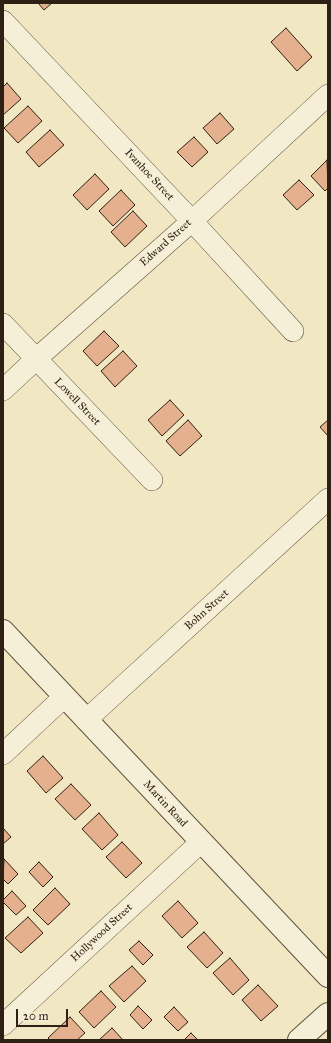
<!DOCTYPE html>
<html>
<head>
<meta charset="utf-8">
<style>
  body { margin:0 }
  #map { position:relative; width:331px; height:1043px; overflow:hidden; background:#f1e7c2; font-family:"IM FELL Great Primer",serif }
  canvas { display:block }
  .frame { position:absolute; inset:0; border:4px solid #2e2014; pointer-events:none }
  .scale { position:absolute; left:16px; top:1009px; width:52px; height:18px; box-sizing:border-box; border:2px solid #2e2014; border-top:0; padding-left:5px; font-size:12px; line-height:14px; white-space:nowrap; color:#2e2014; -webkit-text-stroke:3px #f6efd7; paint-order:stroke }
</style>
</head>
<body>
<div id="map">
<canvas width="331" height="1043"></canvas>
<div class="frame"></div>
<div class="scale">20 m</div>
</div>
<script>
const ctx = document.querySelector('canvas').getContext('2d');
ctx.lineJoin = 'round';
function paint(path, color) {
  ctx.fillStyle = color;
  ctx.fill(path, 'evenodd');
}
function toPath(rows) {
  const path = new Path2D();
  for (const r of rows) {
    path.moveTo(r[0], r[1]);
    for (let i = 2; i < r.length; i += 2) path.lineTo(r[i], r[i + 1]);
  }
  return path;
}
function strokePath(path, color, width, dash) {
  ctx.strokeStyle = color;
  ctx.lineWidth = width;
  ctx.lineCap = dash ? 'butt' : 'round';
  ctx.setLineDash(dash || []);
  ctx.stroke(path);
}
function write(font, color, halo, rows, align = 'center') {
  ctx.font = font + ' "IM FELL Great Primer",serif';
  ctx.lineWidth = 3.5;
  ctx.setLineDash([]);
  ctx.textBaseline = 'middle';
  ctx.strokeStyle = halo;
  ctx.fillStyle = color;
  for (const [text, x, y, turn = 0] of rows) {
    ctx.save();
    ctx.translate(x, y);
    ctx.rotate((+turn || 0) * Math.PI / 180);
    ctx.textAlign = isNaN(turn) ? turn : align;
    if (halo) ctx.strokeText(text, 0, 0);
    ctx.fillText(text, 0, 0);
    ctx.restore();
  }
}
const building = toPath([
  [38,3,52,3,44,10,38,3],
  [286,28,312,57,297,71,271,42,286,28],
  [7,83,21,99,3,115,3,87,7,83],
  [28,106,42,121,18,143,4,128,28,106],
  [220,113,234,129,217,144,203,128,220,113],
  [50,130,64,145,39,167,26,152,50,130],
  [194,137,208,152,192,167,177,152,194,137],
  [327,160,328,188,325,191,311,176,327,160],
  [95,174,109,189,87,210,73,195,95,174],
  [299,180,314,195,297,210,283,195,299,180],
  [121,190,135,205,113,226,99,211,121,190],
  [133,211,147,226,125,247,111,232,133,211],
  [104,331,119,346,97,366,83,351,104,331],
  [123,351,137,366,115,387,101,371,123,351],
  [170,400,184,415,162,436,148,420,170,400],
  [188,420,202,436,180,456,166,441,188,420],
  [328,420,328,436,320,427,328,420],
  [43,756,63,778,46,793,27,771,43,756],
  [71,784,91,805,75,820,55,799,71,784],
  [99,813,118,835,102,850,82,829,99,813],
  [3,828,11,837,3,844,3,828],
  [122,842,142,863,126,878,106,857,122,842],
  [4,859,18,874,8,884,3,879,4,859],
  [39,862,53,877,43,887,29,872,39,862],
  [55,888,70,904,48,925,33,910,55,888],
  [12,891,26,906,16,915,3,902,3,900,12,891],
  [178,901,198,923,182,938,162,916,178,901],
  [28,917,43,933,21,953,5,938,28,917],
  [204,932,223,953,207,968,187,947,204,932],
  [139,941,153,955,143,965,129,950,139,941],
  [230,958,249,980,233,995,213,973,230,958],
  [132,966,146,981,124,1002,109,986,132,966],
  [258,985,278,1006,261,1021,242,1000,258,985],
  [101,991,116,1007,94,1028,79,1012,101,991],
  [138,1006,152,1020,143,1029,130,1015,138,1006],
  [174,1007,188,1022,178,1031,164,1017,174,1007],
  [70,1017,85,1033,77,1040,50,1040,48,1038,70,1017],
  [112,1028,123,1040,99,1040,112,1028],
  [191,1033,198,1040,184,1040,191,1033]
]);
paint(building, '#e4b08e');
strokePath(building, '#2e2014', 1);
const minor = toPath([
  [3,21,192,221,293,331],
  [3,324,152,480],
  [3,390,36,359,192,221,328,95],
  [86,720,328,499],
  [3,754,64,697],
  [3,1025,201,842]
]);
const tertiary = toPath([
  [3,631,328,976],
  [299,1040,328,1014]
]);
strokePath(minor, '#5f5240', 22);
strokePath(tertiary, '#5f5240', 24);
strokePath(minor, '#f6efd7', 21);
strokePath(tertiary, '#f6efd7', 22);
write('11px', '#2e2014', '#f6efd7', [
  ["Ivanhoe Street",149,175,47],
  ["Edward Street",166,243,-42],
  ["Lowell Street",77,402,46],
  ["Bohn Street",207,610,-42],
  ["Martin Road",165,804,47],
  ["Hollywood Street",102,933,-43]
]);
</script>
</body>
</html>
